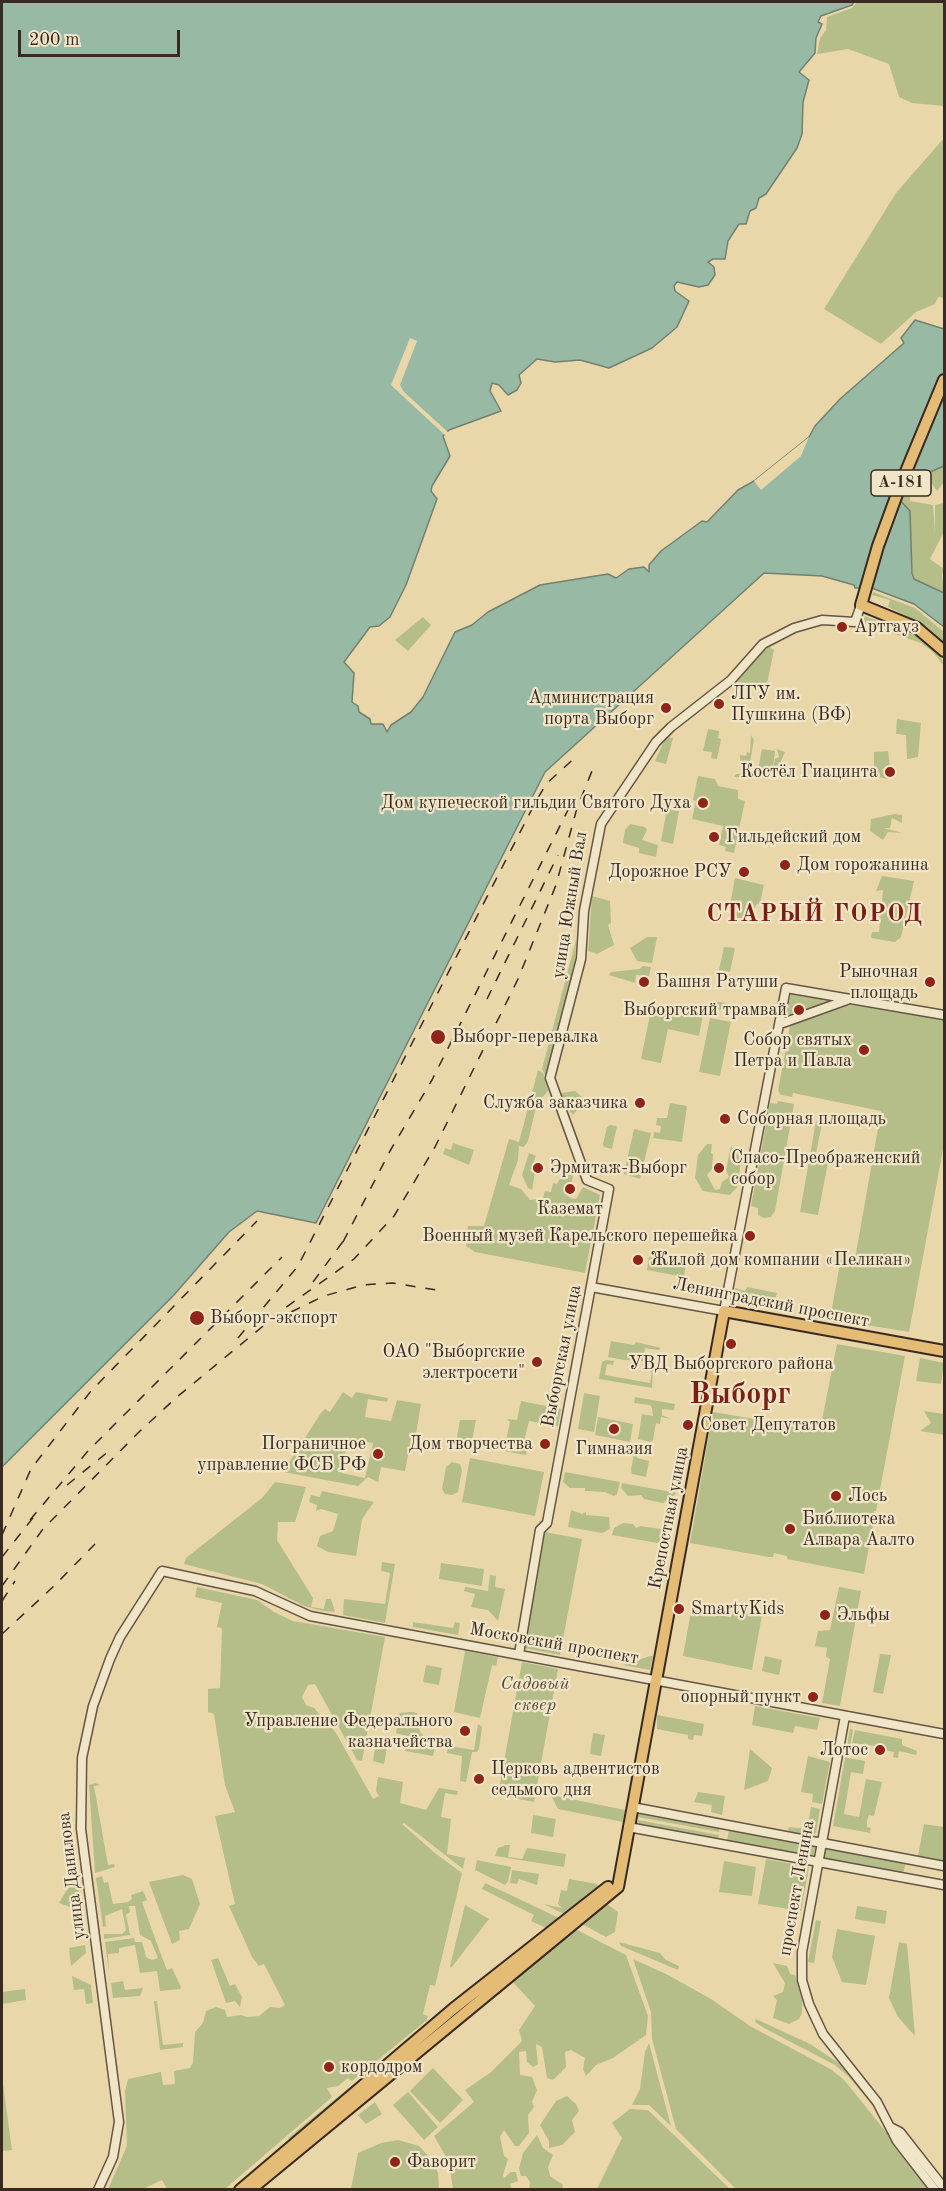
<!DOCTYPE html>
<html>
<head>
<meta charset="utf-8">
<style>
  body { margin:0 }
  #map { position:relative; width:946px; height:2191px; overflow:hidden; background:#e9d7aa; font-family:"Old Standard TT",serif }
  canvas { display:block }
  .frame { position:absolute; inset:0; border:3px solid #382a22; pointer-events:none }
  .scale { position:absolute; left:18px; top:30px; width:162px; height:27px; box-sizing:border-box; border:3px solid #382a22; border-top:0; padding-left:8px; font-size:18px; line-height:21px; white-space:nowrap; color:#382a22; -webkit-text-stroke:4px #f1e5c8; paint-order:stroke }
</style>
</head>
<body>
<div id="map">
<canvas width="946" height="2191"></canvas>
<div class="frame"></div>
<div class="scale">200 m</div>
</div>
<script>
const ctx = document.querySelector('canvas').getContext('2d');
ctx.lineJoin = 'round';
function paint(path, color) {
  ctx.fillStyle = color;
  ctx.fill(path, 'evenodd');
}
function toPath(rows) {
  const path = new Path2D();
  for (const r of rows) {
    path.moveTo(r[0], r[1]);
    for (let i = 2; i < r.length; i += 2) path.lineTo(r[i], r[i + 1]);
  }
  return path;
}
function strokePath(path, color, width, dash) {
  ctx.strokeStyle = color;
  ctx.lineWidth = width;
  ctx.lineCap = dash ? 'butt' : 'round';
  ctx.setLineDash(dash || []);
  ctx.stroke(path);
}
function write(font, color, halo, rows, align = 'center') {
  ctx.font = font + ' "Old Standard TT",serif';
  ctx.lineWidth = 4.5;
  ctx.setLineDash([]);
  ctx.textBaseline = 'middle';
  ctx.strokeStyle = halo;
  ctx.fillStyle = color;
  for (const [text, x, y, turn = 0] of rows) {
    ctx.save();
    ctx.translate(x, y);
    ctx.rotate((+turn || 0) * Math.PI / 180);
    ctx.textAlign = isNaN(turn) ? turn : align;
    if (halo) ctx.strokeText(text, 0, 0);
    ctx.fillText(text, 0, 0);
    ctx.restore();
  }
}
paint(toPath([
  [857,2,944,2,944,106,912,103,899,97,889,64,848,49,817,54,820,38,826,30,827,17,852,8],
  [944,138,944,298,938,297,935,304,916,312,881,344,824,309,896,193],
  [944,466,944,482,937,491,928,478,917,488,917,490,905,485,908,477,923,475],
  [903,490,910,493,910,501,933,505,935,533,935,505,944,503,944,532,930,559,944,569,942,575,944,593,914,579,900,500],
  [873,592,915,608,944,632,944,642,926,626,888,607,890,600,872,595],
  [865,616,922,638,940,653,944,666,932,651,921,643,862,623],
  [423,617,431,625,408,651,395,640],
  [770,647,774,650,766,688,737,682,764,650],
  [897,719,921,723,918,757,907,759,906,735,896,734],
  [708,729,719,731,718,738,721,739,717,759,711,758,712,752,703,751],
  [751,735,754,740,747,778,734,777,736,774,741,774,740,755,746,756,747,752,750,753],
  [666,737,673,738,666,764,655,761],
  [762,749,775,751,773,768,775,759,779,757,777,749,785,752,774,777,757,775],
  [888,751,890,767,882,769,888,779,874,776,874,752],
  [698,776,715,779,718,786,738,790,738,799,745,801,734,853,725,851,726,847,719,845,723,826,692,819,696,801,693,800],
  [667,809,679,811,673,844,661,841],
  [895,814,902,815,902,823,892,818,890,828,884,828,902,833,888,832,883,840,870,831,871,819],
  [630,824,645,827,647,830,642,840,658,845,656,857,639,853,639,848,623,843,625,830],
  [882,876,914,881,901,937,895,942,871,938,872,932,879,932,883,890,876,891],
  [735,878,764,885,760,903,756,905,751,920,728,916],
  [592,896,610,901,611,923,608,925,614,945,597,954,588,951],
  [647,937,657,937,652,963,637,961,630,948],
  [576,940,575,964,546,1077,542,1069],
  [724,947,735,948,730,972,719,970],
  [643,966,651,967,649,976,636,975,635,983,609,975,611,972,639,969],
  [791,992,797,996,800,994,803,997,807,995,809,998,813,995,815,998,824,997,826,1000,838,999,786,1019],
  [714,1001,746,1007,745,1016,713,1008],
  [652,1005,703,1015,699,1036,668,1029,661,1063,641,1059],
  [851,1005,944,1020,944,1144,909,1332,830,1319,841,1258,855,1259,881,1111,793,1093,792,1097,781,1095,778,1091,790,1025],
  [710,1018,731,1022,720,1076,699,1072],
  [538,1070,543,1073,548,1091,537,1103,528,1141,524,1147,519,1146,518,1160,509,1185,521,1189,530,1200,543,1198,545,1191,551,1192,553,1183,557,1184,564,1172,573,1175,572,1181,563,1190,570,1198,576,1199,583,1187,600,1195,585,1273,475,1252,466,1246,468,1226,484,1226,509,1139,519,1142],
  [575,1091,585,1100,573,1115,567,1108,561,1093],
  [778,1101,794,1104,775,1211,771,1217,764,1218,758,1215,758,1208,751,1206,770,1103,777,1104],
  [670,1103,687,1106,682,1142,653,1138,654,1132,660,1133,661,1126,656,1125,657,1118,667,1118],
  [816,1121,822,1123,816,1154,829,1157,818,1215,800,1212],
  [610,1125,617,1126,612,1149,604,1147,603,1144,607,1127],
  [634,1129,651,1133,640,1179,624,1174],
  [453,1143,474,1150,469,1165,443,1154,445,1148,451,1150],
  [707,1144,712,1144,711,1153,713,1154,712,1169,707,1175,715,1190,720,1189,722,1182,729,1177,726,1170,731,1146,741,1159,738,1186,730,1195,703,1191,695,1178,698,1155],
  [529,1153,536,1156,530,1171,535,1173,532,1190,528,1188,522,1175],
  [649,1257,686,1263,684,1277,647,1270],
  [747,1287,777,1293,774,1301,775,1307,733,1301,735,1288,745,1291],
  [604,1340,634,1345,636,1342,661,1348,658,1350,645,1348,643,1361,624,1360,608,1357,611,1341],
  [837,1344,905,1356,876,1511,874,1511,875,1514,864,1574,787,1559,787,1556,774,1553,773,1557,769,1557,690,1543,713,1412,820,1430],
  [920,1358,944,1363,941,1384,916,1381],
  [606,1360,614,1361,613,1365,607,1364,605,1375,650,1383,652,1372,645,1371,646,1367,653,1369,652,1388,599,1379,602,1362],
  [343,1392,352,1398,356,1392,388,1398,387,1402,368,1399,365,1417,391,1421,397,1400,421,1404,416,1434,412,1434,405,1471,381,1467,378,1482,368,1477,358,1486,283,1472,321,1413,325,1409,330,1412],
  [348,1439,373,1443,365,1478,342,1473],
  [584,1393,600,1396,594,1432,578,1429],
  [635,1397,675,1404,674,1410,662,1409,662,1415,671,1419,661,1417,660,1424,656,1423,653,1440,650,1442,638,1439,642,1414,653,1416,652,1408,650,1405,634,1403],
  [521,1401,561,1409,558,1426,529,1421,524,1441,528,1444,526,1455,504,1451,510,1422,507,1419,517,1420],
  [924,1411,944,1414,944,1435,920,1431,931,1423],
  [598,1417,633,1424,630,1442,595,1435],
  [460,1420,476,1420,471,1445,456,1443],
  [638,1452,637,1458,649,1461,646,1477,632,1474,631,1470,634,1453],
  [470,1458,544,1472,535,1516,462,1502],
  [452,1462,460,1464,462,1470,458,1492,452,1495,445,1494,442,1489,446,1467],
  [565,1472,620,1482,617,1494,614,1496,605,1492,585,1491,585,1488,570,1488,563,1482],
  [275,1482,306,1487,295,1522,278,1522,277,1540,313,1598,311,1607,324,1609,326,1599,331,1599,335,1612,323,1611,304,1606,262,1584,184,1564,186,1558,262,1498],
  [622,1483,677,1493,663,1503,644,1499,641,1495,628,1496,621,1488],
  [322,1491,374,1502,362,1519,356,1556,328,1552,317,1546,320,1536,333,1531,338,1514,321,1509,316,1511,317,1505,309,1502,311,1495,320,1497],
  [571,1510,582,1514,586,1512,586,1515,609,1517,610,1529,602,1533,568,1527],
  [623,1523,633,1524,636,1528,640,1526,661,1529,669,1545,612,1535,614,1528],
  [545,1532,582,1539,560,1655,524,1648],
  [382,1562,395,1564,385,1623,343,1615,344,1599,385,1604,390,1573,381,1571],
  [441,1563,484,1569,482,1586,439,1579],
  [490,1575,496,1576,495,1587,505,1589,498,1621,488,1610,471,1607,475,1594,464,1591,465,1587,488,1591],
  [197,1587,257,1600,274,1612,293,1621,385,1637,362,1761,357,1760,315,1684,308,1685,302,1697,306,1705,314,1708,336,1733,373,1799,379,1796,376,1791,378,1777,403,1782,400,1803,426,1810,439,1788,458,1791,457,1795,445,1793,441,1817,451,1819,447,1854,465,1858,463,1869,404,1823,402,1824,435,1853,462,1873,435,1986,430,1985,423,2014,428,2016,427,2020,352,2081,348,2078,338,2086,327,2088,332,2097,225,2189,167,2189,162,2180,143,2189,108,2189,127,2146,125,2091,128,2079,161,2072,163,2085,175,2084,174,2071,190,2068,193,2063,195,2032,203,2023,206,2011,216,2007,225,2010,227,2017,241,2015,247,2017,259,2016,270,2007,280,2008,285,2005,264,1964,259,1966,252,1957,229,1906,235,1904,215,1816,235,1812,225,1785,214,1714,208,1712,208,1689,220,1688,222,1628,217,1627,222,1603,195,1597],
  [839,1587,861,1591,840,1706,822,1703,830,1659,826,1657,827,1648,815,1646,818,1631,830,1630],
  [692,1606,717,1610,716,1614,731,1617,733,1610,762,1615,752,1670,683,1656],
  [413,1622,453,1628,455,1622,460,1623,458,1635,413,1627],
  [465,1651,498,1657,496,1666,492,1665,480,1718,454,1712],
  [880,1654,891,1655,883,1694,873,1692],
  [650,1656,653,1656,650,1670,623,1665],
  [765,1656,782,1660,779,1675,762,1671],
  [522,1662,558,1669,534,1802,498,1795],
  [426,1665,442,1668,439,1685,423,1682],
  [755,1706,820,1718,817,1730,795,1726,793,1733,752,1725],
  [412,1712,417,1713,420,1733,423,1734,422,1748,432,1748,436,1743,433,1756,405,1751,407,1736,396,1733,399,1713],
  [657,1715,704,1724,702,1736,694,1735,693,1740,688,1739,688,1735,657,1729],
  [478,1724,482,1727,479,1749,477,1752,472,1752,466,1782,460,1781,462,1756,447,1753,448,1746,474,1750],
  [850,1729,853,1730,848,1758,865,1761,863,1774,851,1772,844,1814,859,1817,866,1779,882,1782,874,1816,869,1815,867,1821,867,1827,871,1828,870,1833,833,1826],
  [855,1730,902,1739,902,1745,917,1751,916,1755,899,1751,898,1758,893,1757,894,1752,884,1750,884,1747,852,1743],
  [593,1733,605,1735,601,1756,590,1754],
  [377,1736,383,1737,383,1747,387,1748,384,1764,373,1761],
  [750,1749,772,1768,768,1781,744,1790],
  [808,1756,830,1762,822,1804,812,1802,813,1794,801,1792],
  [95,1783,100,1785,94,1786,108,1865,114,1864,115,1867,95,1873,89,1785],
  [698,1792,725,1796,722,1815,711,1812,712,1805,694,1802],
  [551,1795,625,1810,623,1822,558,1809],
  [811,1807,820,1809,816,1833,812,1836,788,1832,789,1827,807,1829],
  [639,1812,720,1827,719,1832,638,1817],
  [533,1815,556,1819,553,1837,531,1833],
  [638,1820,719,1835,718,1840,637,1824],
  [924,1824,944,1827,944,1861,918,1856],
  [729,1829,816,1845,813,1858,727,1841],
  [506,1845,510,1845,508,1857,522,1859,527,1848,566,1854,564,1867,495,1856,498,1848],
  [826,1846,906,1862,903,1874,824,1860],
  [75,1855,81,1910,78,1910,59,1903,75,1876,69,1872],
  [766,1859,809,1867,801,1911,758,1904],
  [477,1860,511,1867,508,1881,505,1885,475,1870],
  [724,1861,756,1867,752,1896,719,1892],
  [512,1870,539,1874,537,1885,519,1879,517,1884,510,1883],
  [183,1875,192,1879,200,1904,189,1929,179,1931,180,1940,172,1944,149,1882],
  [102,1876,104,1883,108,1882,113,1904,128,1902,132,1899,131,1895,143,1891,147,1900,142,1902,160,1952,167,1970,172,1968,181,1987,180,1989,160,1991,157,1971,140,1973,135,1945,119,1948,119,1953,108,1954,109,1973,105,1942,134,1938,135,1942,142,1942,146,1957,152,1960,158,1958,151,1941,140,1935,135,1906,129,1906,130,1912,126,1915,130,1935,104,1939,104,1934,122,1934,126,1930,122,1909,105,1916,106,1926,103,1927,96,1878],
  [569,1879,597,1884,598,1887,564,1914,543,1904,562,1908,558,1904,561,1890,567,1891],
  [485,1883,517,1898,559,1918,546,1928,531,1921,534,1915,482,1889],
  [607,1904,618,1912,615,1932,606,1937,582,1924],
  [465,1905,489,1919,451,1968,450,1966],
  [857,1906,887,1911,885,1924,855,1919],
  [816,1920,821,1921,814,1963,808,1962],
  [575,1929,626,1955,648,2016,646,2035,613,2058,596,2065,586,2076,583,2069,585,2058,571,2050,565,2052,566,2067,553,2080,547,2078,542,2047,536,2044,538,2064,533,2067,527,2062,526,2051,519,2052,520,2075,532,2077,537,2090,532,2102,534,2107,528,2115,529,2133,519,2146,515,2146,504,2130,500,2137,504,2156,508,2159,503,2175,504,2178,511,2172,516,2172,518,2181,510,2184,512,2189,453,2189,449,2162,434,2136,474,2102,465,2090,490,2073,522,2041,519,2030,535,2006,511,1980],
  [837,1929,875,1936,866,1985,842,1982,832,1957],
  [619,1942,660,1953,666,1960,679,1966,678,1970,621,1946],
  [899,1942,907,1944,915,2036,898,2017,889,1998],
  [85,1945,86,1953,71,1966,69,1948],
  [218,1958,230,1986,235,1984,242,1997,240,2007,235,2001,226,2003,211,1960],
  [633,1959,668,1975,711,1999,750,2026,832,2070,845,2081,932,2189,736,2189,676,2129,652,2039,651,2012],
  [773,1963,787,1966,790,1974,795,1975,802,2000,802,2013,799,2019,789,2024,773,2018,777,2000,773,1996,783,1992,785,1983],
  [72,1976,91,1985,93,2003,86,2004,84,1989,74,1990],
  [123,1981,125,1990,143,1988,140,1996,113,1998,111,1983],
  [25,1989,26,2000,2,2004,2,1992],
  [154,2001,157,2001,163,2045,183,2043,183,2047,160,2050],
  [756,2019,810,2044,843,2066,870,2095,878,2112,849,2077,835,2065,764,2028,755,2022],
  [429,2022,428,2026,291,2139,288,2138],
  [649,2043,671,2126,649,2105,632,2105,640,2089,645,2052],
  [433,2068,463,2100,440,2123,410,2091],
  [2,2077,12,2150,2,2151],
  [408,2092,438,2127,424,2140,393,2105],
  [567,2096,576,2104,579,2111,572,2120,575,2132,562,2145,549,2148,549,2141,540,2125,556,2101],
  [375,2102,382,2114,366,2124,358,2115],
  [630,2109,648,2110,730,2189,597,2189,622,2138,612,2123],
  [537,2135,543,2148,553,2155,548,2167,550,2176,563,2185,562,2189,529,2189,530,2182,526,2176,521,2176,519,2169,523,2153],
  [398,2140,419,2146,431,2159,438,2173,439,2189,351,2189,358,2153,381,2143]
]), '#b5be89');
const water = toPath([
  [2,2,854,2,852,5,821,16,818,22,822,24,816,38,815,53,799,72,809,80,803,102,802,134,797,148,766,194,759,198,756,208,750,211,746,224,739,224,728,241,725,259,713,259,708,262,714,267,715,275,708,285,699,287,677,282,674,286,675,291,689,301,677,327,652,348,609,368,580,360,555,362,537,359,519,375,521,383,517,390,508,395,499,385,492,383,490,391,501,411,449,430,443,436,450,456,432,486,431,491,437,499,406,585,390,617,379,626,370,627,344,662,354,673,352,702,358,706,359,712,370,719,371,724,383,724,387,732,391,725,411,712,423,697,455,632,472,625,488,612,540,585,608,574,616,578,629,569,644,567,649,572,649,565,661,551,702,521,707,522,738,490,754,481,809,437,815,426,840,399,904,343,901,338,915,320,944,329,944,466,916,478,909,477,900,500,910,511,912,573,914,579,944,593,944,627,914,604,861,584,859,588,855,588,854,585,822,576,764,573,545,772,316,1223,257,1211,229,1232,173,1296,2,1467,2,2]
]);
paint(water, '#98baa5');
strokePath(water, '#728071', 1.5);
paint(toPath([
  [410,338,417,341,400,385,404,392,450,434,447,437,391,385],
  [809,437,801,456,761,490,754,481]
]), '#e9d7aa');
const minor = toPath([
  [780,1024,847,1000],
  [591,1287,724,1311,786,988,944,1015],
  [519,1654,540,1530,547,1523,609,1189,587,1180,550,1078,581,959,584,911,601,824,656,742,671,727,731,680,763,644,794,628,822,620,855,622,861,605],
  [845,1716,802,1952,802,1980,809,2004,823,2034,877,2102,897,2141,935,2190],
  [632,1807,944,1866],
  [628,1827,944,1885],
  [890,2127,900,2132,944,2188],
  [98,2190,113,2157,119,2122,81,1829,82,1758,93,1706,110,1659,120,1637,162,1571,255,1591,310,1616,944,1734]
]);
const major = toPath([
  [944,380,900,486,878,546,861,605,917,628,944,651],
  [240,2190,453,2009,608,1887],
  [250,2190,618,1887,724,1311,944,1351]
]);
strokePath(minor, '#645544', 11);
strokePath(major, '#382a22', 14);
strokePath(minor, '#f1e5c8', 8);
strokePath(major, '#e4bc75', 10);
strokePath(toPath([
  [487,999,558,855],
  [343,1242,390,1151,432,1080,570,806],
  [313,1282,347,1236],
  [291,1312,324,1296,363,1285,392,1283,437,1290],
  [238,1338,298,1266,534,805,546,784,578,755],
  [67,1485,109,1451],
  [30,1520,88,1451,282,1257],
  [2,1535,31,1469,91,1391,257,1221],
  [2,1557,36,1514],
  [2,1586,43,1529,140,1431,177,1397,285,1308,354,1259,394,1216,435,1147,518,979,556,885,577,808,592,771],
  [2,1601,15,1581],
  [2,1634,54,1586,95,1544]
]), '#382a22', 1.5, [10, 10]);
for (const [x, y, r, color] of [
  [842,627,6,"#8f2418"],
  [719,704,6,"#8f2418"],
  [666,708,6,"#8f2418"],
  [890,772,6,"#8f2418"],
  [703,803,6,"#8f2418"],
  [714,837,6,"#8f2418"],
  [785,865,6,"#8f2418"],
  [744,872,6,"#8f2418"],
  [644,982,6,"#8f2418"],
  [930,982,6,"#8f2418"],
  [799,1010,6,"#8f2418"],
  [438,1037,8,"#8f2418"],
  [864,1050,6,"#8f2418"],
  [640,1103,6,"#8f2418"],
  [725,1119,6,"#8f2418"],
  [538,1168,6,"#8f2418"],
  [719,1168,6,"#8f2418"],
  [570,1189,6,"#8f2418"],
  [750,1236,6,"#8f2418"],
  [638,1260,6,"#8f2418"],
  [197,1318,8,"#8f2418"],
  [731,1344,6,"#8f2418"],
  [537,1362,6,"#8f2418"],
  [688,1425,6,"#8f2418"],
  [614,1429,6,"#8f2418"],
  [545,1444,6,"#8f2418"],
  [378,1454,6,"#8f2418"],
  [836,1496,6,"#8f2418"],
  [790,1529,6,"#8f2418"],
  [679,1609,6,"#8f2418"],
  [825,1615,6,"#8f2418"],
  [813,1697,6,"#8f2418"],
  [465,1731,6,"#8f2418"],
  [880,1750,6,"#8f2418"],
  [479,1779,6,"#8f2418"],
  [329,2067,6,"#8f2418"],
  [395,2162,6,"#8f2418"]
]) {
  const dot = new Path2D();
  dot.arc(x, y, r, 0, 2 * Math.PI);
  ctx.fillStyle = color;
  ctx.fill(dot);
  strokePath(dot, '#f1e5c8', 2);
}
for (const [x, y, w] of [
  [901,483,60]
]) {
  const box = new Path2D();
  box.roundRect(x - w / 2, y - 13, w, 26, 4.5);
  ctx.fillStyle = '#f1e5c8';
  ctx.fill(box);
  strokePath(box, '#382a22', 1.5);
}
write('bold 16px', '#382a22', null, [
  ["А-181",901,483]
]);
write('18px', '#382a22', '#f1e5c8', [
  ["Артгауз",854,627],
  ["ЛГУ им.",731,694],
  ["Пушкина (ВФ)",731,715],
  ["Администрация",654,698,"right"],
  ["порта Выборг",654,719,"right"],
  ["Костёл Гиацинта",878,772,"right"],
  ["Дом купеческой гильдии Святого Духа",691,803,"right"],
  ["Гильдейский дом",726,837],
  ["Дом горожанина",797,865],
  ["Дорожное РСУ",732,872,"right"],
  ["Рыночная",918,972,"right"],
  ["площадь",918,993,"right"],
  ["Башня Ратуши",656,982],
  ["Выборгский трамвай",787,1010,"right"],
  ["Выборг-перевалка",452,1037],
  ["Собор святых",852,1040,"right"],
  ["Петра и Павла",852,1061,"right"],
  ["Служба заказчика",628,1103,"right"],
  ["Соборная площадь",737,1119],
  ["Спасо-Преображенский",731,1158],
  ["собор",731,1179],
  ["Эрмитаж-Выборг",550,1168],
  ["Каземат",570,1209,"center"],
  ["Военный музей Карельского перешейка",738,1236,"right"],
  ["Жилой дом компании «Пеликан»",650,1260],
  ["Выборг-экспорт",210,1318],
  ["ОАО \"Выборгские",525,1352,"right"],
  ["электросети\"",525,1373,"right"],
  ["УВД Выборгского района",731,1364,"center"],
  ["Совет Депутатов",700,1425],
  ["Пограничное",366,1444,"right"],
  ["управление ФСБ РФ",366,1465,"right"],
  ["Дом творчества",533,1444,"right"],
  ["Гимназия",614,1449,"center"],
  ["Лось",848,1496],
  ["Библиотека",802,1519],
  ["Алвара Аалто",802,1540],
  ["SmartyKids",691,1609],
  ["Эльфы",837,1615],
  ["опорный пункт",801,1697,"right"],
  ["Управление Федерального",453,1721,"right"],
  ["казначейства",453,1742,"right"],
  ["Лотос",868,1750,"right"],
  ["Церковь адвентистов",491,1769],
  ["седьмого дня",491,1790],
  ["кордодром",341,2067],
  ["Фаворит",407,2162]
], 'left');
write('18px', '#382a22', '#f1e5c8', [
  ["улица Южный Вал",570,905,-81],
  ["Ленинградский проспект",771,1303,11],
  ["Выборгская улица",562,1356,-79],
  ["Крепостная улица",669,1518,-79],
  ["Московский проспект",554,1644,10],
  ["улица Данилова",72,1876,-97],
  ["проспект Ленина",797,1888,-80]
]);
write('italic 18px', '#514837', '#f1e5c8', [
  ["Садовый",535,1684],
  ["сквер",535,1705]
]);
ctx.letterSpacing = '1.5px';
write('bold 24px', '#7a1f14', '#f1e5c8', [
  ["СТАРЫЙ ГОРОД",815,915]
]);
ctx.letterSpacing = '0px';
write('bold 30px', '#7a1f14', '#f1e5c8', [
  ["Выборг",740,1395]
]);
</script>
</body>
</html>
